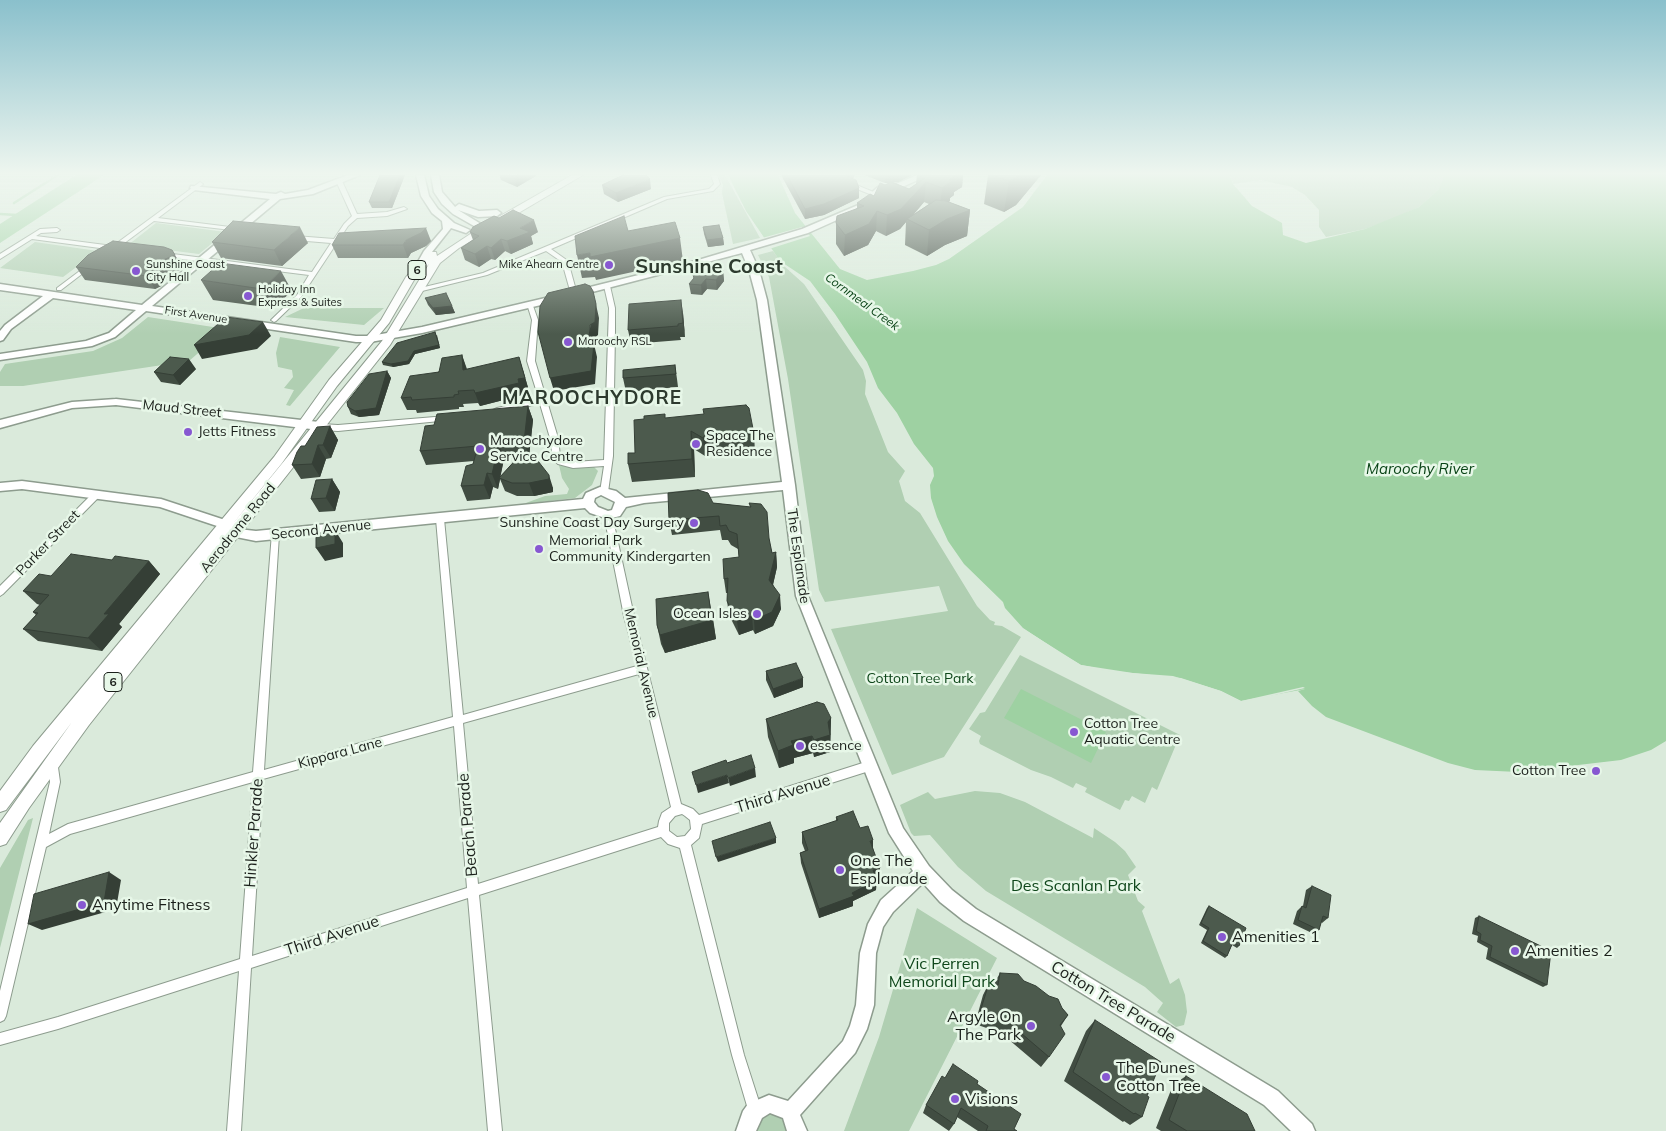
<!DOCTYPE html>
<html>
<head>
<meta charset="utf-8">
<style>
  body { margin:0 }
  canvas { display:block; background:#daeadb }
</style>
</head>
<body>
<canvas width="1666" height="1131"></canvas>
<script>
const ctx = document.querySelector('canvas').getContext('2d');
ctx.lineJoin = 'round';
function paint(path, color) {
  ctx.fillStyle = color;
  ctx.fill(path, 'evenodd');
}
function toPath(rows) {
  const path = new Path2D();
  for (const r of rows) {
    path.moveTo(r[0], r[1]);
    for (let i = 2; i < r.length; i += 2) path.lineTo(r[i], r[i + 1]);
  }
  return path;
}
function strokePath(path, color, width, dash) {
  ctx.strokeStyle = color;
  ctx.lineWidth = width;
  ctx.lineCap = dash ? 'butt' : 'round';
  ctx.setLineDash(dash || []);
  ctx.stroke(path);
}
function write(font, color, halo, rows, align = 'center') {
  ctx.font = font + ' Mulish,sans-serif';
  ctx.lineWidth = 5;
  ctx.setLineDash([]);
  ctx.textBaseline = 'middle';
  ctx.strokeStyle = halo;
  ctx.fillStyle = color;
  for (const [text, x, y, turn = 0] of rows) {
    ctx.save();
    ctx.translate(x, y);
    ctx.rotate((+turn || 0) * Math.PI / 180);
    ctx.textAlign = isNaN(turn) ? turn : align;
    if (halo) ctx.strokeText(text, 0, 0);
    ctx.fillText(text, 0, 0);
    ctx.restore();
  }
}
paint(toPath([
  [718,175,725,175,760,238,733,244,722,193,723,185],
  [1230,175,1666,175,1666,180,1439,189,1419,207,1393,219,1365,229,1326,237,1319,227,1319,210,1305,195,1292,187,1261,180,1233,184],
  [156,223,226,232,199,254,128,245],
  [35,242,98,251,63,277,0,268],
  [773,251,784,266,804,284,863,370,866,381,865,394,888,452,905,471,899,481,905,501,920,513,977,606,990,620,995,622,994,625,1002,626,1021,637,944,757,892,775,831,629,948,611,939,586,825,602,819,590,788,379,769,277,758,255],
  [304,308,384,308,364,325,285,317],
  [148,317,226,329,189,361,23,386,0,386,0,372,5,364,93,351,122,338],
  [280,337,340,347,290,406,286,405,294,390,284,388,293,377,292,370,278,367,276,353],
  [559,465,574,468,594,467,598,471,592,485,575,498,523,504,545,496,567,494,569,489,562,478],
  [1020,655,1180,735,1157,790,1152,787,1145,803,1132,796,1129,801,1125,800,1120,810,1085,792,1087,788,1076,783,1073,788,1051,777,1031,770,980,744,979,741,981,736,969,729,980,713,985,712],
  [975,791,1000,793,1025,802,1093,838,1094,828,1115,842,1125,851,1136,867,1128,875,1138,901,1145,907,1142,911,1170,984,1179,978,1185,995,1187,1012,1184,1025,1176,1027,1157,1012,1163,1003,1145,987,986,891,958,867,930,835,914,836,911,833,900,805,928,792,935,799],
  [33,818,0,948,0,868,28,820],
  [917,908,997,958,909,1131,844,1131,879,1037],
  [772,1112,784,1117,790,1131,752,1131,760,1116]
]), '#b0cfb2');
paint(toPath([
  [76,175,104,175,0,243,0,224],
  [728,175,778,175,795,213,840,269,867,280,913,271,936,265,949,259,1023,207,1047,175,1230,175,1233,184,1252,206,1282,223,1283,235,1306,243,1365,229,1419,207,1439,189,1444,176,1448,175,1666,175,1666,741,1651,750,1621,760,1518,772,1475,770,1448,763,1326,717,1312,706,1298,691,1305,689,1241,701,1221,691,1181,678,1112,671,1081,665,1064,655,1023,628,1005,608,1003,602,964,564,948,541,937,517,931,498,930,485,934,476,933,468,914,444,897,413,878,388,867,362,835,314,810,281,780,261,746,211],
  [1021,689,1106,732,1091,763,1004,718]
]), '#9ed1a2');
paint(toPath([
  [802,227,810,236,769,249,762,238],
  [1019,626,1081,665,1133,673,1173,676,1221,691,1241,701,1303,687,1305,688,1241,703,1221,692,1182,679,1133,676,1080,667,1022,630]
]), '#daeadb');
strokePath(toPath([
  [14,203,58,175],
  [0,214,17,215]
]), '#9ed1a2', 2.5);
const street = toPath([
  [711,175,717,175,720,184,713,191,667,199,551,249,568,261,577,294,576,295,572,295,571,294,562,262,546,251,487,275,418,292,415,290,416,289,483,273,664,197,709,189,714,184,711,175],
  [337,180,342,181,357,214,387,212,404,207,407,209,387,216,357,218,348,226,301,297,276,321,274,322,271,320,297,295,309,275,165,257,162,255,165,253,312,272,331,243,295,240,292,238,295,236,334,239,344,224,352,216,336,181,337,180],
  [200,182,203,184,202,185,158,218,238,228,241,230,240,231,154,221,115,250,32,239,0,259,0,254,40,229,57,228,60,230,57,232,41,233,36,236,113,246,200,182],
  [849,182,876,193,877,194,872,195,847,185,847,183,849,182],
  [89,264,91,265,91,267,61,290,57,290,57,288,89,264],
  [607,284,610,286,615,308,615,331,613,456,608,492,604,495,600,492,604,466,573,468,558,464,553,459,550,438,540,404,497,412,493,410,497,408,539,399,527,361,532,320,527,304,530,302,532,303,538,320,535,361,558,438,560,456,564,460,573,462,604,460,609,308,604,286,607,284],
  [447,416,451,418,450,420,338,431,321,430,317,427,321,424,338,425,447,416],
  [96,492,100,495,99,497,3,594,0,596,0,586,93,493,96,492],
  [608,512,612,515,634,616,681,804,693,809,699,815,869,761,873,763,874,766,873,769,869,771,702,824,699,838,691,845,744,1055,762,1111,760,1116,755,1118,750,1116,732,1055,680,848,668,844,661,837,479,895,502,1131,488,1131,468,898,251,968,241,1131,227,1131,239,971,58,1029,0,1045,0,1033,58,1017,240,959,253,782,70,834,46,847,6,1016,4,1020,0,1022,0,991,50,782,48,763,49,760,53,758,57,760,60,782,49,834,68,824,253,772,272,533,275,532,279,535,264,770,453,717,436,519,440,516,444,519,463,715,637,666,624,616,604,515,608,512],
  [639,674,671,807,662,813,659,821,658,827,478,884,463,723,639,674],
  [454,726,467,888,252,956,263,779,454,726],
  [682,814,685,816,690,820,691,829,685,836,677,837,669,831,669,823,675,816,682,814]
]);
const secondary = toPath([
  [348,175,360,175,313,194,280,199,152,306,356,336,370,336,422,327,558,295,563,298,558,301,422,333,370,342,356,342,146,311,115,337,92,346,0,360,0,354,86,341,109,333,136,310,53,298,11,329,3,340,0,341,0,331,5,325,43,296,0,290,0,284,142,305,270,199,194,190,190,188,191,186,276,194,281,192,285,194,308,190,348,175],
  [416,175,424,175,429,196,438,209,454,223,470,230,466,233,451,228,432,252,423,269,420,270,415,267,424,251,443,229,442,221,432,213,421,196,416,175],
  [431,175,439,175,442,192,455,207,459,204,479,211,497,210,501,213,497,216,478,217,458,210,481,224,474,226,453,214,442,204,434,192,431,175],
  [917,175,929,175,891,192,891,197,874,196,870,194,878,187,887,188,917,175],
  [870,200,877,202,808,233,750,250,759,270,767,300,795,485,808,596,903,828,929,866,952,890,976,909,1278,1091,1312,1124,1315,1131,1291,1131,1264,1105,964,921,940,902,923,883,893,912,883,927,876,953,874,1005,867,1029,855,1053,800,1115,807,1131,787,1131,783,1118,770,1113,762,1118,756,1131,736,1131,743,1111,748,1104,769,1095,788,1101,843,1041,850,1026,856,1005,860,953,868,924,881,900,913,871,889,833,796,596,783,490,644,503,626,507,620,516,608,519,590,513,585,508,256,541,231,536,220,527,160,507,22,489,0,491,0,483,22,481,161,499,228,521,238,529,256,531,583,499,586,493,600,487,616,491,625,498,782,482,757,300,749,270,742,253,577,296,572,293,574,291,695,261,802,229,870,200],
  [601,495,615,502,612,510,608,511,598,507,594,502,595,498,601,495],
  [116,399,319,422,324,426,319,430,116,405,72,408,0,428,0,420,72,402,116,399]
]);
const primary = toPath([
  [572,175,583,175,459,248,440,263,390,345,89,725,29,808,6,844,0,846,0,823,72,722,6,810,0,812,0,791,33,746,274,457,329,380,381,320,406,277,430,252,436,252,437,256,481,227,572,175],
  [429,264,382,341,227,531,282,463,337,386,389,323,414,280,429,264]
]);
strokePath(street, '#8d9c8e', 2);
strokePath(secondary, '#8d9c8e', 3);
strokePath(primary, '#8d9c8e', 2);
paint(street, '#fff');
paint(secondary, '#fff');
paint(primary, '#fff');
paint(toPath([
  [380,175,405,175,392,208,372,208,369,202],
  [499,175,536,175,536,176,517,187,501,180],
  [781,175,855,175,853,179,859,188,859,198,824,215,805,219],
  [864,175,912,175,898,182,893,182,909,189,916,184,917,175,963,175,962,187,954,192,954,195,950,198,949,202,970,210,967,236,945,245,927,256,905,245,906,222,900,229,886,236,876,231,868,245,844,256,836,244,836,223,857,208,857,203,874,196,889,183,885,183],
  [924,202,929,204,913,215],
  [988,175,1041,175,1016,205,1004,212,984,204],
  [602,185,651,189,618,202,604,194],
  [703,227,723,238,724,245,708,247,704,234],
  [470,232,538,232,531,236,533,244,511,254,505,251,495,260,491,259,479,267,465,260,461,248,473,240],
  [431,241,426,246,411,253,408,258,338,258,332,245],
  [212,242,308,243,282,266,221,258],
  [172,250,183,269,171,273,161,286,155,289,85,280,76,267],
  [723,271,724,281,717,290,707,289,702,295,691,294,689,284,694,279,693,275],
  [201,280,292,291,273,308,213,300],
  [425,298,452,306,455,313,436,315,428,305],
  [683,313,685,337,680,337,681,340,631,344,628,330],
  [437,335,440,348,415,354,409,364,393,367,383,365,382,362],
  [462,355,467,369,523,370,529,391,522,392,523,395,480,406,478,403,463,404,464,407,459,407,459,409,417,413,416,410,407,410,401,398],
  [675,365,677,379,678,387,626,392,623,378],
  [196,369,180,385,161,382,154,372],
  [387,371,391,378,379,415,359,417,351,414,348,407],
  [528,406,533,420,529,457,528,457,553,488,553,492,534,496,517,496,505,491,500,479,498,489,493,487,490,499,467,501,461,486,473,464,474,461,426,465,420,451,434,425],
  [518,458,500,477,504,459],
  [666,418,754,434,755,452,717,456,709,451,705,456,694,449,695,477,632,482,628,464,635,453],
  [330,426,338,440,331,458,326,459,320,477,301,479,292,465,305,446],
  [332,479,340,492,335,511,319,512,311,499],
  [713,503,750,507,749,503,769,539,772,553,776,552,777,567,773,584,781,609,773,626,755,634,753,630,739,635,729,615,727,601,728,593,726,593,724,579,739,557,738,549,731,545,728,540,722,540,720,530,672,535,669,520],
  [112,560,149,561,160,574,119,624,122,627,102,651,38,641,23,629,36,615,33,612,40,605,37,604,23,591,51,576],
  [712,611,716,639,665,653,661,644,657,625],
  [766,671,803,687,774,698,766,680],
  [831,718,830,752,814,757,813,753,794,758,794,763,779,768,768,737,766,719],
  [836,817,860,828,873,848,879,878,876,879,876,890,853,901,853,906,819,918,801,863,800,853,805,851,802,843,802,832,836,821],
  [1312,886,1328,918,1322,923,1321,922,1319,930,1314,934,1293,924,1297,911,1302,906,1303,906,1306,890],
  [1209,906,1239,946,1237,948,1232,945,1227,956,1225,958,1201,943,1207,930,1199,925,1207,908],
  [1479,916,1547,985,1543,987,1486,959,1488,948,1477,942,1478,936,1472,934,1475,918],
  [1000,973,1024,981,1062,1008,1068,1015,1061,1026,1049,1057,1041,1067,1001,1033,975,1024,983,995,989,983,994,984],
  [1095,1020,1147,1096,1142,1117,1130,1125,1124,1121,1123,1122,1064,1081,1086,1031],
  [1186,1076,1255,1131,1161,1131,1156,1128,1173,1085],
  [945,1078,977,1084,1014,1129,1017,1131,978,1131,957,1117,954,1124,949,1131,923,1113,926,1105]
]), '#414d42');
paint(toPath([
  [400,175,405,175,392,208,389,202],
  [518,175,536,175,536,176,517,187,514,177],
  [886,175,912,175,898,182,885,183],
  [953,175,963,175,962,187,954,192,954,195,950,198,950,201,940,208,942,188],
  [1020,175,1041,175,1016,205,1004,212,1009,181],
  [650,179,651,189,618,202,616,193],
  [926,182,924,202,909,220,907,219,906,222,900,229,886,236,887,215],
  [859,188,859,198,824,215,805,219,805,209],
  [970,210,967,236,945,245,927,256,929,230,947,219],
  [877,211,876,231,868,245,844,256,845,235],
  [534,220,538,232,531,236,533,244,511,254,507,241,520,228],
  [300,227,308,243,282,266,274,250],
  [426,228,431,241,426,246,411,253,408,258,403,245,406,240],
  [680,238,683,261,596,280,595,277,582,278,577,255],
  [723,238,724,245,708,247,707,240],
  [501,239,505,251,495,260,491,248],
  [487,246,491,259,479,267,475,254],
  [172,250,183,269,171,273,161,286,155,289,147,276],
  [281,271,292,291,273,308,262,289],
  [723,271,724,281,717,290,716,280],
  [706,279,707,289,702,295,701,285],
  [593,291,599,318,598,335,593,339,592,354,589,341],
  [681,300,683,313,685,337,683,323],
  [452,306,455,313,436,315,433,308],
  [263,322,271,336,257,349,202,359,194,345],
  [435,332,440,348,415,354,409,364,393,367,391,364,414,351],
  [594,344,597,357,595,384,554,391,550,378],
  [462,355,466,368,467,383,463,370],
  [519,357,529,391,522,392,523,395,480,406,475,393,518,379],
  [189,359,196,369,180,385,173,375],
  [387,371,391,378,379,415,359,417,355,411],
  [528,406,533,420,529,457,524,442],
  [330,426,338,440,331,458,323,445],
  [691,431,694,449,695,477,692,459],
  [706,433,709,451,705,456,703,438],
  [499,444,504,459,498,489,492,474],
  [318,445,326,459,320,477,312,464],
  [487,473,493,487,490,499,484,485],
  [549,475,553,488,553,492,534,496,529,483],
  [332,479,340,492,335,511,326,498],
  [335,530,343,543,343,557,325,561,316,548],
  [776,552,777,567,771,594,769,580],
  [149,561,160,574,119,624,122,627,102,651,88,638,104,614],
  [708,592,716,639,665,653,660,635],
  [780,595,781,609,773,626,755,634,754,620],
  [752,616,753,630,739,635,737,621],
  [803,678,803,687,774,698,773,689],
  [831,718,830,752,814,757,814,740],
  [812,736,813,753,794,758,794,763,779,768,778,751,791,741],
  [755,768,756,777,730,786,728,778],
  [727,775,729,783,698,793,696,785],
  [776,838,776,843,718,862,716,857],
  [873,840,873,850,870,841],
  [880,868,879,878,872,880,873,870],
  [109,872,121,880,116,909,42,930,28,924],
  [877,880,876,890,853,901,853,906,819,918,819,909]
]), '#353f36');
const building = toPath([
  [380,175,400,175,389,202,369,202,380,175],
  [509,175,518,175,514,177,509,175],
  [623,175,646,175,650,179,616,193,602,185,623,175],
  [787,175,845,175,856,180,859,188,824,204,805,209,787,175],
  [919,175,955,175,949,180,952,181,942,188,926,182,901,209,887,215,877,211,869,224,845,235,836,223,837,216,864,206,857,203,870,194,874,196,880,183,885,185,891,182,909,189,925,178,919,175],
  [992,175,1020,175,1009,181,992,175],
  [936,200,946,201,970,210,947,219,929,230,907,219,936,200],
  [513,210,534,220,520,228,530,232,507,241,501,239,491,248,487,246,475,254,461,248,479,236,470,232,473,227,494,216,499,218,513,210],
  [624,216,628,231,675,222,680,238,590,257,590,253,577,255,575,236,624,216],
  [233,221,300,227,274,250,212,242,233,221],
  [719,225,723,238,707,240,703,227,719,225],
  [426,228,421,233,406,240,403,245,332,245,339,233,426,228],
  [113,241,164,247,172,250,175,255,163,260,153,273,147,276,76,267,88,255,113,241],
  [220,263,281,271,262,289,201,280,220,263],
  [723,271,716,280,706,279,701,285,689,284,694,278,693,275,723,271],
  [585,284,590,286,593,291,596,304,595,322,590,325,589,341,594,344,591,371,550,378,538,332,540,306,548,293,585,284],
  [446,293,452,306,433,308,425,298,446,293],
  [681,300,683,323,678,324,678,326,628,330,629,304,681,300],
  [226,317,263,322,249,335,194,345,226,317],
  [435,332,439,345,414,351,408,361,391,364,382,362,397,343,435,332],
  [462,355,463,370,519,357,525,378,518,379,519,383,475,393,474,390,458,391,459,394,454,395,454,397,412,400,411,397,401,398,410,376,439,372,442,358,462,355],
  [170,357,189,359,173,375,154,372,170,357],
  [675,365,676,374,623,378,623,370,675,365],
  [387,371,376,408,355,411,348,407,347,402,369,374,387,371],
  [746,405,749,408,754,434,714,438,706,433,703,438,691,431,692,459,628,464,628,453,635,453,634,420,644,419,644,416,665,414,665,418,704,414,703,409,746,405],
  [528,406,524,442,499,444,492,474,487,473,484,485,461,486,466,466,473,464,478,446,420,451,425,426,434,425,437,414,528,406],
  [330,426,323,445,318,445,312,464,292,465,297,452,301,446,305,446,317,427,330,426],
  [521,454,538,461,549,475,549,479,529,483,512,483,499,478,521,454],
  [332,479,326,498,311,499,316,480,332,479],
  [698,490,708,493,713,503,751,507,749,503,761,504,767,512,769,538,772,553,776,552,769,580,780,595,772,612,754,620,752,616,737,621,727,601,728,578,724,579,723,559,739,557,737,534,729,531,726,525,720,526,719,516,669,520,668,493,698,490],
  [335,530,335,544,316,548,316,534,335,530],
  [71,554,112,560,115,556,149,561,104,614,109,614,88,638,23,629,38,613,33,612,49,595,23,591,39,574,51,576,71,554],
  [708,592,712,620,660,635,657,625,656,599,708,592],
  [796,663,803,678,773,689,766,671,796,663],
  [817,702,824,704,831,718,828,722,830,735,814,740,812,736,791,741,793,745,778,751,766,719,817,702],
  [751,755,755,768,728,778,727,775,696,785,692,772,726,760,727,763,751,755],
  [853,811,860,828,868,826,873,840,870,841,880,868,873,870,877,880,852,893,854,896,819,909,800,853,808,850,802,832,838,820,836,817,853,811],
  [770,822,776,838,716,857,712,841,770,822],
  [109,872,104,902,28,924,34,894,109,872],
  [1312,886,1331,895,1328,918,1323,916,1319,930,1298,920,1302,906,1306,908,1312,886],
  [1209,906,1246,928,1239,946,1233,942,1227,956,1203,941,1209,928,1201,923,1209,906],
  [1479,916,1551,951,1547,985,1490,957,1492,946,1480,940,1481,934,1476,931,1479,916],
  [1000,973,1018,974,1024,981,1036,986,1049,996,1058,999,1062,1008,1068,1015,1060,1025,1065,1034,1049,1057,1008,1022,980,1012,989,983,998,985,1000,973],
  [1095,1020,1161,1062,1147,1096,1149,1097,1142,1117,1135,1113,1134,1114,1073,1072,1095,1020],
  [953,1064,978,1081,977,1084,1021,1114,1014,1129,1017,1131,986,1131,988,1126,961,1108,954,1124,926,1105,942,1076,945,1078,953,1064],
  [1186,1076,1247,1114,1255,1131,1187,1131,1169,1120,1186,1076]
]);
paint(building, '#4c5a4d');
strokePath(building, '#353f36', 1);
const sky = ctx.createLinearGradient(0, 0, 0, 334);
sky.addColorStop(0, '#8ac0cc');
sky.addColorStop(0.52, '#eef6ef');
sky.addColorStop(1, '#eef6ef00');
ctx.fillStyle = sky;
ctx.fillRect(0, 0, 1666, 334);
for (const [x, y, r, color] of [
  [609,265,5,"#8758d1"],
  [136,271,5,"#8758d1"],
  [248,296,5,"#8758d1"],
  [568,342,5,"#8758d1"],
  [188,432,5,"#8758d1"],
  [696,444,5,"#8758d1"],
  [480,449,5,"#8758d1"],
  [694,523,5,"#8758d1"],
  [539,549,5,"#8758d1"],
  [757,614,5,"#8758d1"],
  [1074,732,5,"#8758d1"],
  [800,746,5,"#8758d1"],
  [1596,771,5,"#8758d1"],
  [840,870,5,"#8758d1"],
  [82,905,5,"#8758d1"],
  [1222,937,5,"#8758d1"],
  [1515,951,5,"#8758d1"],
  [1031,1026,5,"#8758d1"],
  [1106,1077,5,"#8758d1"],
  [955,1099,5,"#8758d1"]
]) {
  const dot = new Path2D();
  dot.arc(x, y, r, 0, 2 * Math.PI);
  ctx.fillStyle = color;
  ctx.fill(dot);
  strokePath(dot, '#e7f7e8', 2);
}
write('11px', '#1b201b', '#e7f7e8', [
  ["Sunshine Coast",146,265],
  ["City Hall",146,278],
  ["Mike Ahearn Centre",599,265,"right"],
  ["Holiday Inn",258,290],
  ["Express & Suites",258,303],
  ["Maroochy RSL",578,342]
], 'left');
write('11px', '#1b201b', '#e7f7e8', [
  ["First Avenue",196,315,9]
]);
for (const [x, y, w] of [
  [417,270,18],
  [113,682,18]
]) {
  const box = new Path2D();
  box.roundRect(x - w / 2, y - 9.5, w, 19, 4);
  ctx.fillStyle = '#e7f7e8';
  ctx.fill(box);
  strokePath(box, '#1b201b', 1);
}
write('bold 12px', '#1b201b', null, [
  ["6",417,270],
  ["6",113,682]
]);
write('italic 12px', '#094316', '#e7f7e8', [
  ["Cornmeal Creek",862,302,36]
]);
write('14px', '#1b201b', '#e7f7e8', [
  ["Maud Street",182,409,6],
  ["Aerodrome Road",238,528,-51],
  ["Second Avenue",321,530,-6],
  ["Parker Street",48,543,-46],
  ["The Esplanade",798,556,82],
  ["Memorial Avenue",641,663,77],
  ["Kippara Lane",340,753,-15]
]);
write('14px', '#1b201b', '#e7f7e8', [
  ["Jetts Fitness",198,432],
  ["Space The",706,436],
  ["Residence",706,452],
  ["Maroochydore",490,441],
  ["Service Centre",490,457],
  ["Sunshine Coast Day Surgery",684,523,"right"],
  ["Memorial Park",549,541],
  ["Community Kindergarten",549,557],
  ["Ocean Isles",747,614,"right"],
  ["Cotton Tree",1084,724],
  ["Aquatic Centre",1084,740],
  ["essence",810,746],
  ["Cotton Tree",1586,771,"right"]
], 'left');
write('14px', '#0e461a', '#e7f7e8', [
  ["Cotton Tree Park",920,679]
]);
write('italic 15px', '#094316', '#e7f7e8', [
  ["Maroochy River",1420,469]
]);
write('16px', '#1b201b', '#e7f7e8', [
  ["Third Avenue",783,794,-17],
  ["Beach Parade",468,825,-95],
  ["Hinkler Parade",254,833,-86],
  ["Third Avenue",332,936,-18],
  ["Cotton Tree Parade",1113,1002,31]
]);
write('16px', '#1b201b', '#e7f7e8', [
  ["One The",850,861],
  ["Esplanade",850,879],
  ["Anytime Fitness",92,905],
  ["Amenities 1",1232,937],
  ["Amenities 2",1525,951],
  ["Argyle On",1021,1017,"right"],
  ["The Park",1021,1035,"right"],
  ["The Dunes",1116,1068],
  ["Cotton Tree",1116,1086],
  ["Visions",965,1099]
], 'left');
write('16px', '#0e461a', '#e7f7e8', [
  ["Des Scanlan Park",1076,886],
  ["Vic Perren",942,964],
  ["Memorial Park",942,982]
]);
ctx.letterSpacing = '1px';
write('bold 19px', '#2d3a2e', '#e7f7e8', [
  ["MAROOCHYDORE",592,398]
]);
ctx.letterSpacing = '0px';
write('bold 20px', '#2d3a2e', '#e7f7e8', [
  ["Sunshine Coast",709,267]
]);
</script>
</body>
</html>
